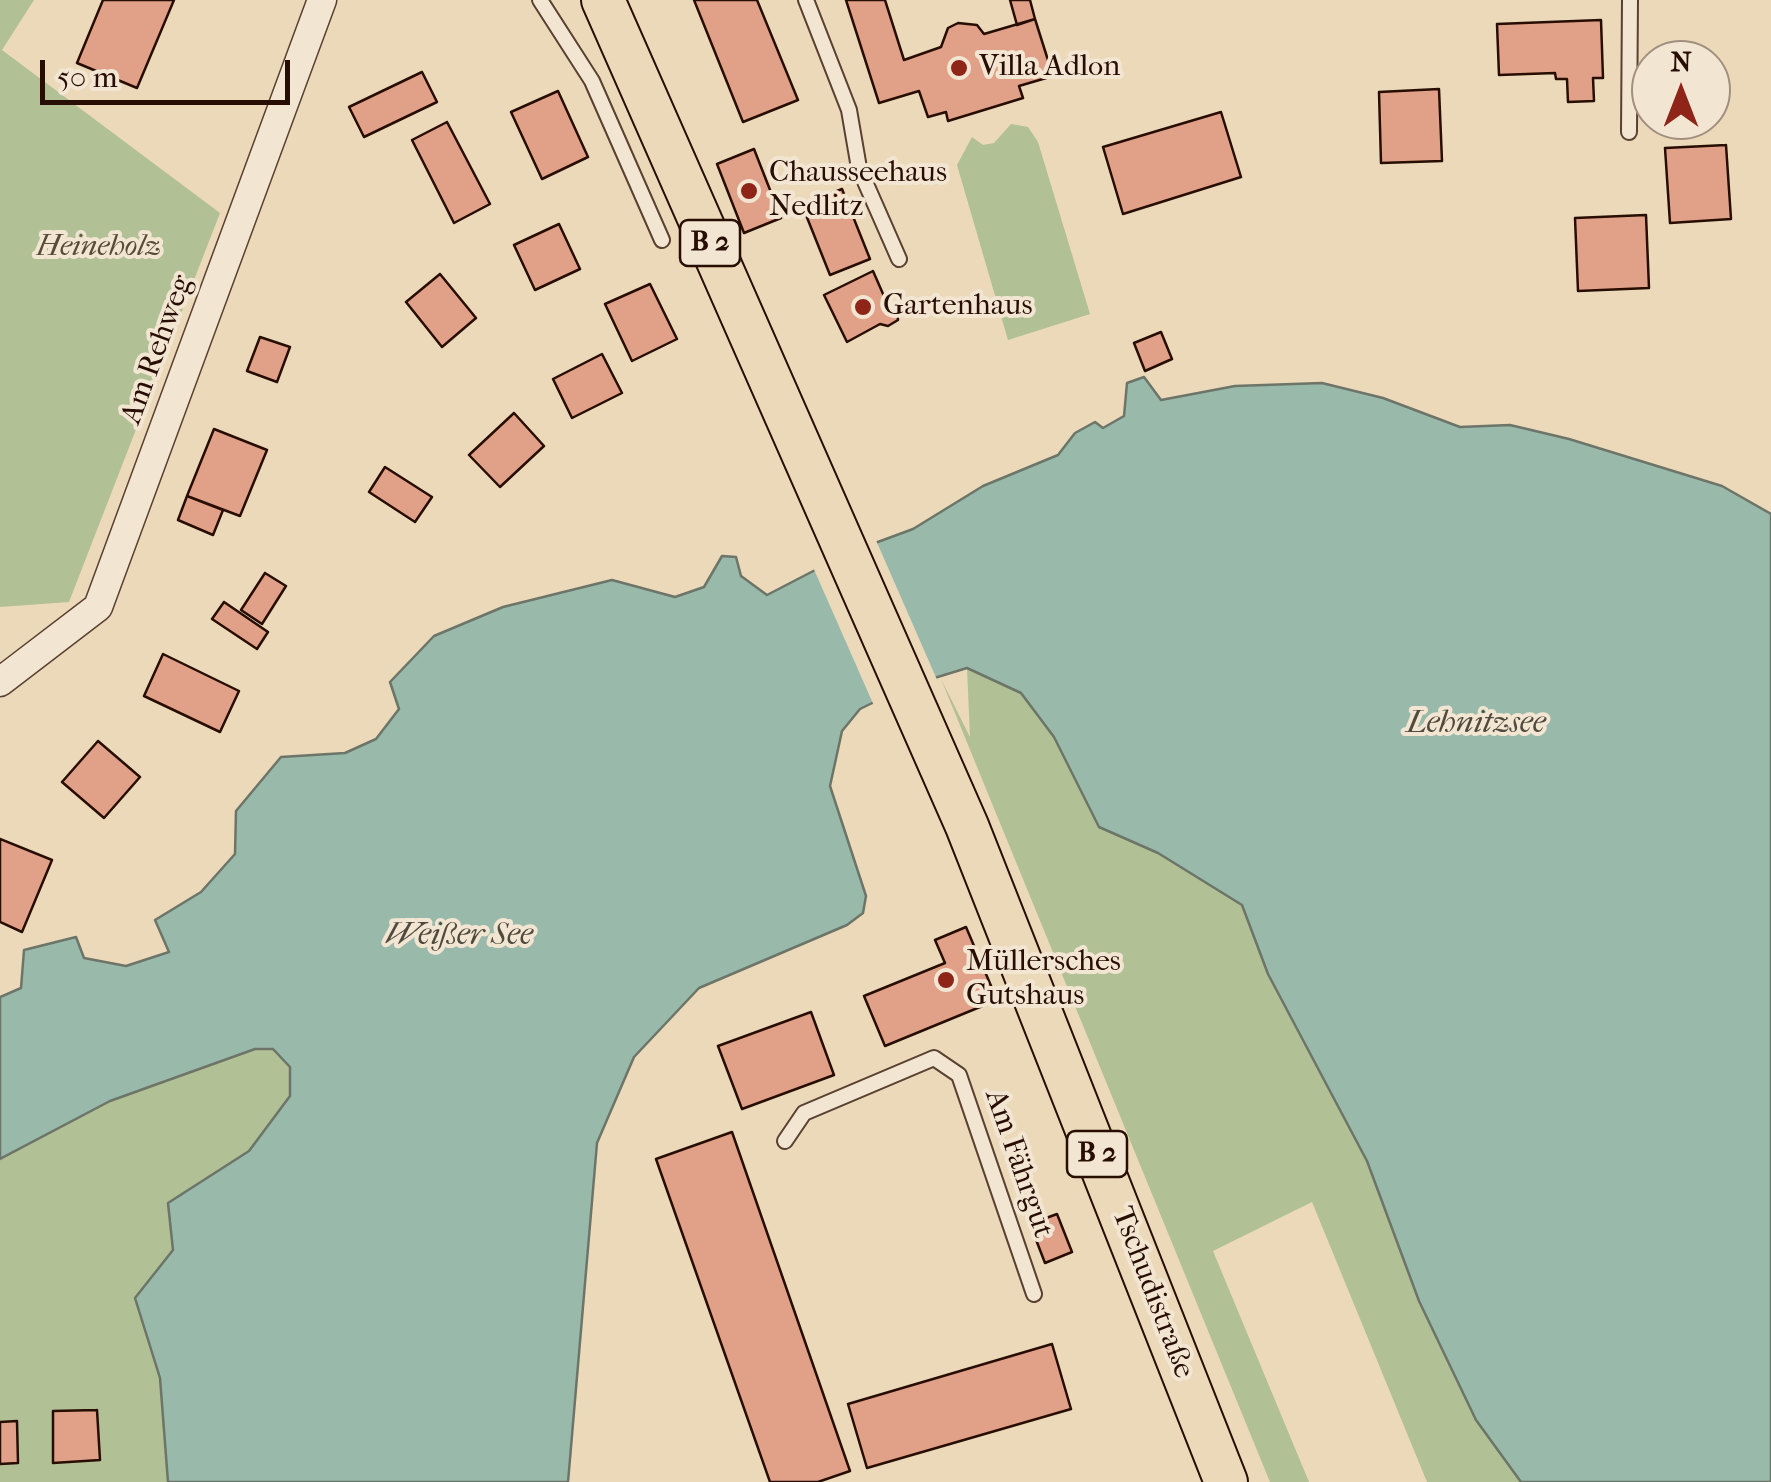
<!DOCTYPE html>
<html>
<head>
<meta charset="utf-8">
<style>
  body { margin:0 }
  #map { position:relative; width:1771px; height:1482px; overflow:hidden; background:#ebd9ba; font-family:"IM FELL French Canon",serif }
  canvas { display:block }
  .north { position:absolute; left:1631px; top:40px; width:100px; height:100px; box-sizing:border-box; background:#f2e6d2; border:2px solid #a18f7f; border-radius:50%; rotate:0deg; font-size:28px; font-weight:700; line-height:40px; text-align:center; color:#280d03 }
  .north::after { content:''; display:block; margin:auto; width:35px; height:45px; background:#8f2418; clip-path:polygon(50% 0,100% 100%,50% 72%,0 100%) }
  .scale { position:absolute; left:40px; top:60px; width:250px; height:45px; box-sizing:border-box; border:5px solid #280d03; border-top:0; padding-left:12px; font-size:30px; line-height:35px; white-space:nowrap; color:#280d03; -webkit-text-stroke:8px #f2e6d2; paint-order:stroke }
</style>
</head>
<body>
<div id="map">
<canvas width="1771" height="1482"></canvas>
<div class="north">N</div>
<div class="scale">50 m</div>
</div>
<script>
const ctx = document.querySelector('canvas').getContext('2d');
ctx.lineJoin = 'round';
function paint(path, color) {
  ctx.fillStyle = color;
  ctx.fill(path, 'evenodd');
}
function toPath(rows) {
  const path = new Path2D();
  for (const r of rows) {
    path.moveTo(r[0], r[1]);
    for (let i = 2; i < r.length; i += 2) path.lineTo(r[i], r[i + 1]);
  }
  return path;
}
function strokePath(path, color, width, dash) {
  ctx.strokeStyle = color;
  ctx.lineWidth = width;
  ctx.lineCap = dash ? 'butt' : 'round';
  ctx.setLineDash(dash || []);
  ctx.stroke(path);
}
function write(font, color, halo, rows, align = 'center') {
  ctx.font = font + ' "IM FELL French Canon",serif';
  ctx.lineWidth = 8;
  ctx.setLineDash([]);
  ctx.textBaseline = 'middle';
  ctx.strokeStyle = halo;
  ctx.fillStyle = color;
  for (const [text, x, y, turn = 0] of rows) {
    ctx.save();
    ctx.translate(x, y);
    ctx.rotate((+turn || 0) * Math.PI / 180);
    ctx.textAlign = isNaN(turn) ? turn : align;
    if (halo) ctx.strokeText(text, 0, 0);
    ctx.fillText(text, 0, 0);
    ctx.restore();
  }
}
paint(toPath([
  [0,0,34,0,2,50,220,213,69,602,0,607],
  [1011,124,1028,127,1038,142,1090,314,1008,340,957,165,972,137,983,145,994,143],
  [967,668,1021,693,1054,737,1099,827,1158,853,1242,905,1268,974,1367,1161,1419,1301,1476,1420,1521,1482,1427,1482,1312,1202,1213,1251,1309,1482,1270,1482,941,679,970,737],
  [255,1049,273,1049,290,1067,290,1096,249,1151,168,1203,173,1250,135,1298,160,1378,168,1482,0,1482,0,1159,110,1101]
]), '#b1c095');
const water = toPath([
  [1144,377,1161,400,1235,386,1322,383,1383,398,1460,427,1510,425,1569,439,1722,486,1771,514,1771,1482,1521,1482,1476,1420,1419,1301,1367,1161,1268,974,1242,905,1158,853,1099,827,1054,737,1021,693,967,668,905,687,860,709,842,731,830,786,866,896,863,913,847,925,699,988,634,1057,597,1143,568,1482,168,1482,160,1378,135,1298,173,1250,168,1203,249,1151,290,1096,290,1067,273,1049,255,1049,110,1101,0,1159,0,997,21,988,24,950,76,937,84,958,126,966,169,952,155,920,201,892,235,854,236,811,281,757,345,753,376,739,399,709,390,682,434,636,503,607,612,580,675,597,704,587,722,556,736,557,741,576,767,595,848,553,913,529,983,486,1058,455,1075,433,1095,422,1103,428,1124,416,1127,383,1144,377]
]);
paint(water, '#99baab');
strokePath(water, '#6c7568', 2.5);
paint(toPath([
  [875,538,938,682,875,708,812,565]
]), '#ebd9ba');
const building = toPath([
  [103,0,174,0,137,88,77,63,103,0],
  [694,0,757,0,798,100,743,122,694,0],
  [846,0,885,0,904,60,941,47,948,28,958,23,977,25,984,34,1035,19,1053,76,1019,86,1023,98,948,121,946,112,928,117,919,91,879,103,846,0],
  [1010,0,1030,0,1035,19,1017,25,1010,0],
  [1601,20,1603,78,1593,78,1594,101,1568,102,1567,79,1556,79,1555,73,1499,75,1497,24,1601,20],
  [422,72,437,102,364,137,349,107,422,72],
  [1439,89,1442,161,1381,163,1379,92,1439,89],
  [558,91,588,157,542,179,511,112,558,91],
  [1221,112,1241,177,1123,214,1103,147,1221,112],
  [447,122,490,204,454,223,412,140,447,122],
  [1726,145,1731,219,1670,223,1665,148,1726,145],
  [754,149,781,218,744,233,717,164,754,149],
  [842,189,870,259,830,275,802,205,842,189],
  [1646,215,1649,288,1578,291,1575,218,1646,215],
  [559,224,580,269,535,290,514,245,559,224],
  [873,271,887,303,897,309,898,320,888,326,880,324,847,342,824,295,873,271],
  [440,274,476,318,442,347,406,302,440,274],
  [650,284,677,339,632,361,605,304,650,284],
  [1161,332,1172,359,1145,371,1134,343,1161,332],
  [260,337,290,347,277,382,247,371,260,337],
  [602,354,622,393,572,418,553,379,602,354],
  [514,413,544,446,500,487,469,455,514,413],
  [214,429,267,450,240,516,187,496,214,429],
  [385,467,432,497,415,522,369,492,385,467],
  [187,496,223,510,213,535,178,520,187,496],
  [265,573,286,586,262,624,241,610,265,573],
  [224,602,268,632,257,649,212,619,224,602],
  [163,654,239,691,220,732,144,696,163,654],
  [98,741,140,777,104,818,62,782,98,741],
  [0,839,52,860,22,932,0,922,0,839],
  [966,927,997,1000,885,1046,864,996,945,963,935,940,966,927],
  [811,1012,834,1075,742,1109,718,1046,811,1012],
  [732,1132,850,1471,818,1482,770,1482,656,1159,732,1132],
  [1057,1214,1072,1252,1045,1263,1030,1224,1057,1214],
  [1052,1344,1071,1409,867,1468,848,1404,1052,1344],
  [97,1410,100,1460,53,1463,53,1411,97,1410],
  [17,1421,18,1463,0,1464,0,1422,17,1421]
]);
paint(building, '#e1a188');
strokePath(building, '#280d03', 2.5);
const lane = toPath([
  [540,0,592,81,662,240],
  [806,0,849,110,859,168,899,259],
  [1629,132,1630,0],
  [785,1141,804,1113,934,1058,959,1075,1034,1294]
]);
const street = toPath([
  [0,682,98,607,322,0]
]);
const primary = toPath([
  [603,0,967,826,1226,1482]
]);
strokePath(lane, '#594031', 18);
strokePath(street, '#594031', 31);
strokePath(primary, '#280d03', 46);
strokePath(lane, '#f2e6d2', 14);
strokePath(street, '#f2e6d2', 28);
strokePath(primary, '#ebd9ba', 42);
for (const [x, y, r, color] of [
  [959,68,10,"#8f2418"],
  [749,191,10,"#8f2418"],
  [863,307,10,"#8f2418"],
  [946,980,10,"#8f2418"]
]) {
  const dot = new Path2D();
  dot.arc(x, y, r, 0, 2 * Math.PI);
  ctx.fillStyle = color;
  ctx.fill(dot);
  strokePath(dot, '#f2e6d2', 4);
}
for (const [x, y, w] of [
  [710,243,60],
  [1097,1154,60]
]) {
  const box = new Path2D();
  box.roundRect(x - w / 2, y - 23, w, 46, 8);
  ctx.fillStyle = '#f2e6d2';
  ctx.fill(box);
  strokePath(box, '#280d03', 2.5);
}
write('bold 28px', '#280d03', null, [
  ["B 2",710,243],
  ["B 2",1097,1154]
]);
write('30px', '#280d03', '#f2e6d2', [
  ["Villa Adlon",979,68],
  ["Chausseehaus",769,174],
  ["Nedlitz",769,208],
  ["Gartenhaus",883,307],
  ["Müllersches",966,963],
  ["Gutshaus",966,997]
], 'left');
write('italic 30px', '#584c36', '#f2e6d2', [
  ["Heineholz",99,248]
]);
write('30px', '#280d03', '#f2e6d2', [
  ["Am Rehweg",158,350,-70],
  ["Am Fährgut",1018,1164,71],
  ["Tschudistraße",1152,1293,69]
]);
write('italic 32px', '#504a3e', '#f2e6d2', [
  ["Lehnitzsee",1476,724],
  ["Weißer See",459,936]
]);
</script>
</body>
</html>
